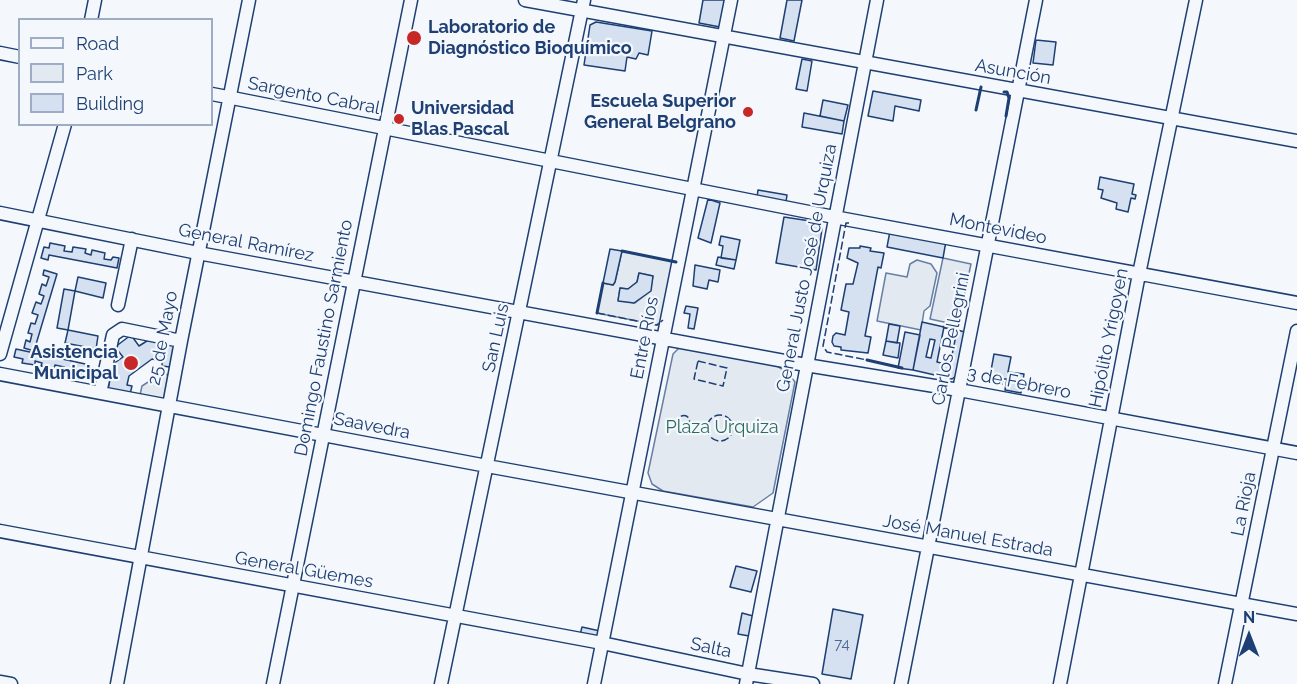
<!DOCTYPE html>
<html>
<head>
<meta charset="utf-8">
<style>
  body { margin:0 }
  #map { position:relative; width:1297px; height:684px; overflow:hidden; background:#f4f7fb; font-family:Raleway,sans-serif }
  canvas { display:block }
  .legend { position:absolute; left:18px; top:18px; width:195px; height:108px; box-sizing:border-box; background:#f4f7fb; border:2px solid #9eadc5; margin:0; padding:8px 10px; list-style:none; font-size:18px; color:#1d3f73 }
  .legend li { display:flex; align-items:center; gap:12px; height:30px }
  .legend b { width:30px; border:2px solid #9eadc5 }
  .north { position:absolute; left:1219px; top:606px; width:60px; height:60px; -webkit-text-stroke:4px #f4f7fb; paint-order:stroke; rotate:0deg; font-size:16px; font-weight:700; line-height:24px; text-align:center; color:#1d3f73 }
  .north::after { content:''; display:block; margin:auto; width:21px; height:27px; background:#1d3f73; clip-path:polygon(50% 0,100% 100%,50% 72%,0 100%) }
</style>
</head>
<body>
<div id="map">
<canvas width="1297" height="684"></canvas>
<ul class="legend">
<li><b style="height:8px;background:#f4f7fb"></b>Road</li>
<li><b style="height:16px;background:#e3e9f0"></b>Park</li>
<li><b style="height:16px;background:#d5e0f0"></b>Building</li>
</ul>
<div class="north">N</div>
</div>
<script>
const ctx = document.querySelector('canvas').getContext('2d');
ctx.lineJoin = 'round';
function paint(path, color) {
  ctx.fillStyle = color;
  ctx.fill(path, 'evenodd');
}
function toPath(rows) {
  const path = new Path2D();
  for (const r of rows) {
    if (r.length === 3) {
      path.moveTo(r[0] + r[2], r[1]);
      path.arc(r[0], r[1], r[2], 0, 2 * Math.PI);
      continue;
    }
    path.moveTo(r[0], r[1]);
    for (let i = 2; i < r.length; i += 2) path.lineTo(r[i], r[i + 1]);
  }
  return path;
}
function strokePath(path, color, width, dash) {
  ctx.strokeStyle = color;
  ctx.lineWidth = width;
  ctx.lineCap = dash ? 'butt' : 'round';
  ctx.setLineDash(dash || []);
  ctx.stroke(path);
}
function write(font, color, halo, rows, align = 'center') {
  ctx.font = font + ' Raleway,sans-serif';
  ctx.lineWidth = 4.5;
  ctx.setLineDash([]);
  ctx.textBaseline = 'middle';
  ctx.strokeStyle = halo;
  ctx.fillStyle = color;
  for (const [text, x, y, turn = 0] of rows) {
    ctx.save();
    ctx.translate(x, y);
    ctx.rotate((+turn || 0) * Math.PI / 180);
    ctx.textAlign = isNaN(turn) ? turn : align;
    if (halo) ctx.strokeText(text, 0, 0);
    ctx.fillText(text, 0, 0);
    ctx.restore();
  }
}
const green = toPath([
  [622,251,676,262,664,318,657,325,597,313,603,283,613,285,615,282,622,251],
  [639,273,653,276,650,291,635,303,618,300,620,288,628,289,637,282,639,273],
  [943,258,971,264,958,325,930,319,943,258],
  [917,260,931,264,937,273,930,306,924,311,921,330,877,321,886,273,907,277,910,264,917,260],
  [679,348,689,348,777,366,788,373,795,382,773,493,753,507,663,491,652,484,648,473,673,354,679,348],
  [162,373,171,376,165,401,140,395,142,386,162,373]
]);
paint(green, '#e3e9f0');
strokePath(green, '#687fa3', 1.5);
const building = toPath([
  [703,0,726,0,720,27,699,23,703,0],
  [787,0,802,0,794,41,780,38,787,0],
  [596,22,652,31,648,55,639,53,636,59,627,57,625,71,584,65,590,25,596,22],
  [1036,40,1056,42,1053,65,1033,63,1036,40],
  [802,59,812,61,807,91,796,89,802,59],
  [873,91,921,100,919,111,895,106,893,121,868,116,873,91],
  [823,100,848,105,844,121,820,116,823,100],
  [804,113,844,121,842,134,802,127,804,113],
  [1100,177,1134,184,1132,194,1136,195,1135,199,1131,198,1128,212,1116,209,1117,203,1101,198,1103,190,1098,189,1100,177],
  [758,190,787,195,786,202,757,197,758,190],
  [708,199,720,203,711,243,698,238,708,199],
  [784,217,817,222,822,229,816,270,776,263,784,217],
  [890,231,946,241,943,258,887,247,890,231],
  [721,236,740,240,736,260,721,258,723,246,719,245,721,236],
  [50,243,65,246,64,251,72,252,73,247,86,249,85,253,91,255,92,250,105,253,104,259,111,260,113,257,119,258,117,268,49,255,48,260,41,258,44,247,49,248,50,243],
  [860,246,871,248,870,251,884,253,881,268,878,267,865,336,871,337,868,353,841,350,841,347,834,346,832,342,833,336,836,333,845,335,849,312,841,310,846,284,853,284,858,263,847,258,849,248,860,248,860,246],
  [610,249,622,251,615,282,613,285,603,283,610,249],
  [718,257,736,260,734,269,716,265,718,257],
  [695,265,720,270,718,282,709,280,707,289,693,286,695,265],
  [44,270,57,274,34,351,24,348,26,340,30,342,32,334,28,333,31,323,35,324,38,315,32,313,36,302,41,304,44,296,39,294,42,284,46,286,49,277,43,275,44,270],
  [639,273,653,276,651,291,634,303,618,301,620,288,628,289,637,282,639,273],
  [78,277,106,283,103,298,75,291,78,277],
  [64,289,75,291,68,330,57,328,64,289],
  [686,306,698,308,694,329,688,328,690,314,684,313,686,306],
  [922,322,944,327,937,362,950,365,957,330,965,332,956,376,952,379,913,370,922,322],
  [930,339,935,340,931,358,926,357,930,339],
  [889,324,900,326,897,343,886,341,889,324],
  [68,330,98,336,96,349,65,343,68,330],
  [905,332,920,335,913,370,898,368,905,332],
  [131,335,139,346,150,339,175,343,170,367,162,366,162,361,152,359,129,376,127,385,132,386,130,394,108,389,113,364,123,357,115,347,131,335],
  [886,341,900,343,898,358,883,355,886,341],
  [16,349,90,365,87,377,82,375,83,370,74,368,73,374,63,372,64,367,55,365,54,369,41,366,42,363,35,361,35,365,22,363,23,359,14,357,16,349],
  [994,354,1011,357,1008,372,1024,374,1021,393,1005,390,1007,379,1003,379,1002,384,991,382,992,377,990,376,994,354],
  [736,566,757,571,751,592,730,587,736,566],
  [833,609,863,615,851,679,822,674,833,609],
  [742,613,753,616,749,636,738,634,742,613],
  [582,627,600,631,598,641,580,635,582,627]
]);
paint(building, '#d5e0f0');
strokePath(building, '#1d3f73', 1.5);
const minor = toPath([
  [525,0,1297,141],
  [91,20,95,0],
  [0,53,20,57],
  [212,94,834,217,1297,303],
  [0,213,198,253,806,365,959,390,1297,453],
  [118,305,132,239],
  [0,354,65,124],
  [0,374,487,466,1297,614],
  [100,393,113,335,122,329,181,341],
  [0,531,602,643,748,674,813,684],
  [0,682,11,684],
  [117,684,181,341,249,0],
  [273,684,411,0],
  [441,684,584,0],
  [594,684,731,0],
  [746,684,877,0],
  [901,684,1036,0],
  [1060,684,1139,274,1196,0],
  [1225,684,1297,331]
]);
strokePath(minor, '#1d3f73', 15);
strokePath(minor, '#f4f7fb', 12);
strokePath(toPath([
  [849,223,846,223,823,346,827,352,867,360],
  [597,313,657,325,663,320],
  [698,361,727,368,723,386,694,379,698,361],
  [720,428,13],
  [684,421,5.5]
]), '#1d3f73', 1.5, [8, 3]);
strokePath(toPath([
  [1004,92,1007,92,1009,98,1006,116],
  [976,110,981,87],
  [622,251,676,262],
  [597,313,603,283],
  [944,327,957,330],
  [867,360,902,368]
]), '#1d3f73', 3);
for (const [x, y, r, color] of [
  [414,38,8,"#c62828"],
  [748,112,6,"#c62828"],
  [399,119,6,"#c62828"],
  [131,363,8,"#c62828"]
]) {
  const dot = new Path2D();
  dot.arc(x, y, r, 0, 2 * Math.PI);
  ctx.fillStyle = color;
  ctx.fill(dot);
  strokePath(dot, '#f4f7fb', 2);
}
write('15px', '#4b6792', null, [
  ["74",842,644]
]);
write('bold 18px', '#1d3f73', '#f4f7fb', [
  ["Laboratorio de",428,28],
  ["Diagnóstico Bioquímico",428,49],
  ["Escuela Superior",736,102,"right"],
  ["General Belgrano",736,123,"right"],
  ["Universidad",411,109],
  ["Blas Pascal",411,130],
  ["Asistencia",118,353,"right"],
  ["Municipal",118,374,"right"]
], 'left');
write('18px', '#1d3f73', '#f4f7fb', [
  ["Asunción",1013,72,10],
  ["Sargento Cabral",314,96,11],
  ["Montevideo",998,229,11],
  ["General Ramírez",246,243,11],
  ["General Justo José de Urquiza",807,268,-79],
  ["25 de Mayo",163,338,-79],
  ["Domingo Faustino Sarmiento",324,338,-79],
  ["San Luis",496,338,-78],
  ["Entre Ríos",645,338,-79],
  ["Hipólito Yrigoyen",1109,338,-79],
  ["Carlos Pellegrini",951,339,-79],
  ["3 de Febrero",1019,383,11],
  ["Saavedra",372,426,11],
  ["La Rioja",1244,504,-79],
  ["José Manuel Estrada",968,536,10],
  ["General Güemes",304,570,10],
  ["Salta",711,648,12]
]);
write('18px', '#2c6c60', '#f4f7fb', [
  ["Plaza Urquiza",722,428]
]);
</script>
</body>
</html>
